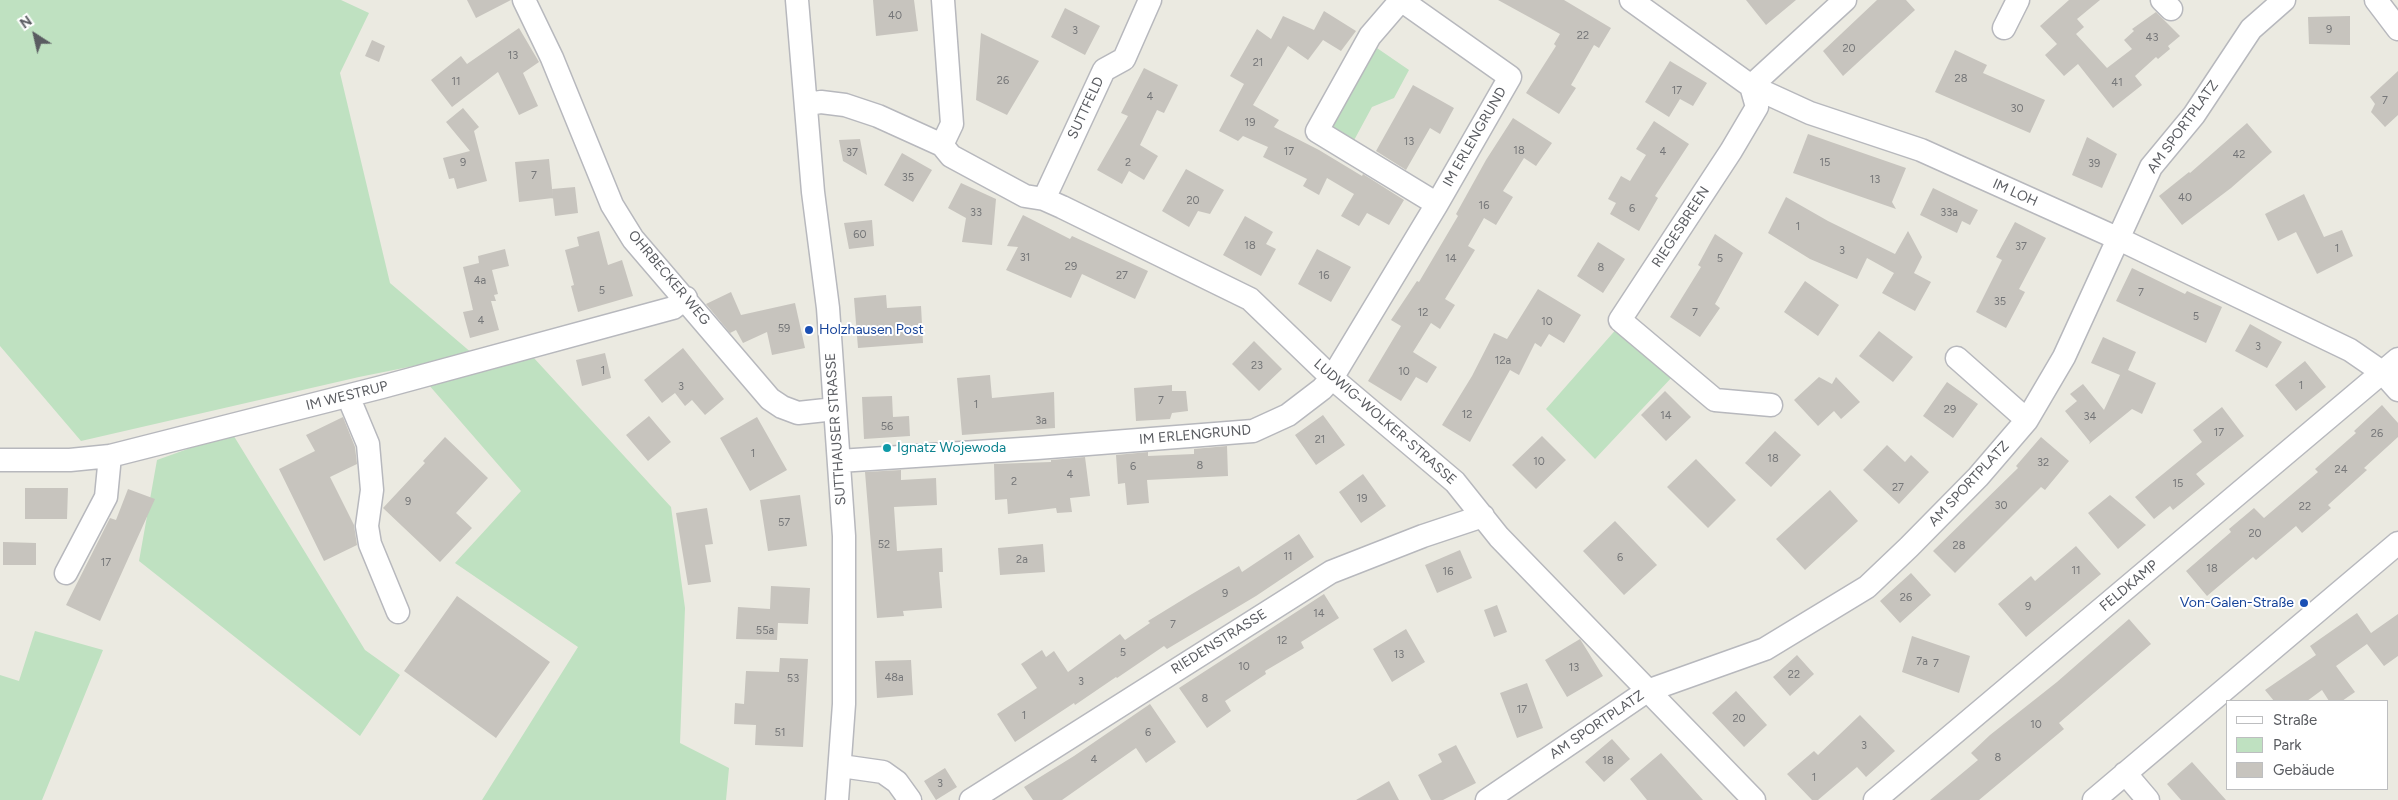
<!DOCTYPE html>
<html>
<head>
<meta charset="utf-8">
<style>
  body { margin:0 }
  #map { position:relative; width:2398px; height:800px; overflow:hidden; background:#ebeae1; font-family:Figtree,sans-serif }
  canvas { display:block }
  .legend { position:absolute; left:2226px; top:700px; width:162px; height:90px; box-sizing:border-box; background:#fff; border:1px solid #bdbec0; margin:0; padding:6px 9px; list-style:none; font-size:15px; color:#5a5c61 }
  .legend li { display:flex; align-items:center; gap:10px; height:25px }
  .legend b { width:25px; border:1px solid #bdbec0 }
  .north { position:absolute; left:10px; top:10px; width:50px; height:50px; -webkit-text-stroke:4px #fff; paint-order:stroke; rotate:325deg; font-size:14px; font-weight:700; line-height:20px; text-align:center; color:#5a5c61 }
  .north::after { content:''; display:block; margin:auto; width:18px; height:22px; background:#5a5c61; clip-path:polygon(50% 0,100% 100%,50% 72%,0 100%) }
</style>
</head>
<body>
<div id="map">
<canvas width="2398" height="800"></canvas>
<ul class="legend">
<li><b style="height:6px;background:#fff"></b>Straße</li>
<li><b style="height:14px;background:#bfe1c1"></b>Park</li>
<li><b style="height:14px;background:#c7c4be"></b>Gebäude</li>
</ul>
<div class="north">N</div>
</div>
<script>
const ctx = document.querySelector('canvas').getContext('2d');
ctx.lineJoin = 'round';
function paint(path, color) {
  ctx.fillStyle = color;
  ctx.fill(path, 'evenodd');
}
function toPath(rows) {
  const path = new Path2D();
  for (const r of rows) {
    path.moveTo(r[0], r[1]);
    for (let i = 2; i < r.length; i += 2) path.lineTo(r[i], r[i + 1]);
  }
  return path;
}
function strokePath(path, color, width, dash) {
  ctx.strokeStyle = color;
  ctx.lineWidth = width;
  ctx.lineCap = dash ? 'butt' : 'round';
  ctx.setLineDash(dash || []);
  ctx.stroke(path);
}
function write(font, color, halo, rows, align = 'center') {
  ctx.font = font + ' Figtree,sans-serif';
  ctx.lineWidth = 4;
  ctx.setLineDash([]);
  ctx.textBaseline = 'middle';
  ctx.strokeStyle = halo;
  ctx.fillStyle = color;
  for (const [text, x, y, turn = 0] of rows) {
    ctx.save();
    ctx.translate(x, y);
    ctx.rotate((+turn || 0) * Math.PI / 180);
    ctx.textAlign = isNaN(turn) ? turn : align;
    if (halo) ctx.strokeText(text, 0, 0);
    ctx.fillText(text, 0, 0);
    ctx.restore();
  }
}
paint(toPath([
  [0,0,341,0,369,13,340,73,390,283,473,354,359,377,81,441,0,346],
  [1374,46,1409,70,1394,98,1372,107,1352,144,1325,128],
  [1619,326,1674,375,1595,459,1546,409],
  [533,357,671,507,685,608,680,743,729,768,726,800,482,800,578,647,455,563,521,491,428,384],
  [232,433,365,650,400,675,360,736,139,561,157,460],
  [35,631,103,650,42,800,0,800,0,675,19,681]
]), '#bfe1c1');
paint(toPath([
  [467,0,511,0,476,18],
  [873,0,914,0,918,31,876,36],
  [1498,0,1564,0,1611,28,1599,48,1594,45,1571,85,1576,88,1559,114,1526,93,1556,46,1554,44,1560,34],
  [1746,0,1796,0,1766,25],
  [1877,0,1906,0,1915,10,1843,76,1823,51],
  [2069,0,2100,0,2077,19,2084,27,2076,34,2107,68,2132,49,2124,40,2134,31,2132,29,2156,12,2180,36,2168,46,2170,49,2158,59,2156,57,2135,76,2142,85,2113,108,2078,64,2064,76,2045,55,2057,44,2040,26],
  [1065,8,1100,26,1085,55,1051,37],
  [1324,11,1356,31,1341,51,1323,40,1308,60,1288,46,1253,105,1279,120,1274,127,1319,150,1362,176,1363,174,1404,200,1389,225,1367,213,1359,226,1341,216,1354,194,1327,178,1319,195,1303,186,1307,179,1263,157,1268,147,1243,136,1238,141,1219,131,1244,84,1230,76,1257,29,1271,39,1283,16,1314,30],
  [2350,16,2350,45,2309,44,2308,17],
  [519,28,539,62,523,73,538,106,519,115,498,72,452,107,431,80,461,56,467,64],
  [981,33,1039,61,1007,115,976,100],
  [372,40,385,46,379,62,365,56],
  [1955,50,1987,65,1983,73,2045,100,2030,133,1935,92],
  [1670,61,1707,83,1693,106,1680,99,1669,117,1645,102],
  [1144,68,1178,85,1164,113,1157,110,1140,145,1158,156,1144,180,1129,171,1122,184,1097,170,1128,116,1121,113],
  [2398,71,2398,115,2385,127,2371,112,2375,104,2370,97],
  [1413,85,1454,108,1440,134,1430,128,1406,170,1376,151],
  [463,108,479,127,474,131,487,181,457,189,454,178,449,179,443,158,470,151,446,122],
  [1513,118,1552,143,1536,166,1524,158,1503,191,1513,197,1496,225,1484,218,1468,246,1475,250,1445,299,1455,305,1440,329,1431,323,1413,352,1437,367,1427,383,1416,377,1401,401,1368,381,1401,326,1391,320,1417,281,1419,282,1458,216,1456,214,1486,160],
  [1654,121,1689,144,1655,196,1658,198,1639,231,1610,214,1616,203,1608,199,1621,176,1630,181,1646,155,1636,149],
  [2247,123,2272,152,2231,188,2182,225,2159,196,2189,172,2190,173],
  [1808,134,1906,168,1892,202,1896,209,1793,173],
  [2087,137,2117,154,2102,188,2072,175],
  [860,139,867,175,843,161,839,140],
  [902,153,932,170,913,202,884,185],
  [549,159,553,198,519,202,515,162],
  [1186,169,1224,190,1210,214,1198,211,1189,227,1162,211],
  [961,183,996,199,992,245,962,242,966,218,948,208],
  [575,187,578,213,555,216,552,189],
  [1933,188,1978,210,1970,225,1962,221,1957,233,1920,215],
  [2304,194,2324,237,2342,230,2353,256,2317,274,2296,232,2278,241,2265,214],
  [1786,197,1828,221,1895,254,1908,231,1922,257,1914,273,1931,282,1915,311,1882,293,1894,273,1867,258,1857,279,1810,259,1768,233],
  [1023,215,1070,239,1072,236,1148,271,1135,299,1082,274,1071,298,1006,270,1018,247,1007,246],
  [1245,216,1273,232,1266,244,1276,249,1261,276,1223,255],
  [872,220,874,246,849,249,844,223],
  [2015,222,2046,238,2019,289,2025,292,2006,328,1976,312,2002,260,1996,257],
  [599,231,608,265,622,260,633,296,578,312,571,286,574,285,565,250,579,246,577,237],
  [1715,234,1743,253,1715,304,1720,308,1700,337,1670,317,1701,267,1698,265],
  [1598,242,1625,259,1603,293,1577,276],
  [505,249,509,266,492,270,498,294,494,295,496,301,491,301,499,330,470,338,463,312,473,310,463,267,479,263,478,256],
  [1317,249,1351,267,1331,302,1298,284],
  [2132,268,2185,294,2187,291,2222,307,2206,343,2116,301],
  [1805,281,1839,305,1818,336,1784,312],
  [1538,289,1581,315,1564,343,1549,334,1541,347,1535,343,1519,375,1510,370,1470,442,1442,425,1472,376,1494,333,1507,339],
  [731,292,741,315,795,303,805,348,772,355,767,332,743,343,736,330,730,333,706,304],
  [886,295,887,308,921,306,923,343,858,348,854,298],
  [2250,324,2282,342,2267,368,2235,351],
  [1879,331,1913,357,1893,382,1859,356],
  [2103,337,2136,352,2128,370,2156,383,2142,414,2132,409,2089,444,2090,442,2065,411,2077,401,2070,394,2083,384,2104,410,2120,375,2091,363],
  [1254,341,1282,369,1259,391,1232,364],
  [683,348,724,399,705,415,692,400,685,406,675,393,662,403,644,380],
  [605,353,611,378,582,386,576,360],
  [2305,361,2326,387,2296,411,2275,385],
  [990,375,992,398,1054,392,1055,428,962,435,957,378],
  [1819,377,1832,384,1836,377,1860,402,1841,419,1834,411,1818,426,1794,400],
  [1947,382,1978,404,1953,438,1923,416],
  [1172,385,1172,391,1186,391,1188,411,1172,413,1170,419,1136,421,1134,388],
  [1665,391,1691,417,1666,441,1641,415],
  [892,396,893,417,909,416,910,436,864,439,862,397],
  [2382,405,2398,423,2398,437,2364,468,2367,470,2328,505,2331,508,2302,533,2296,526,2256,560,2253,557,2207,596,2186,571,2231,532,2229,529,2254,508,2264,518,2318,472,2315,469,2356,433,2354,431],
  [2222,407,2244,436,2196,474,2205,484,2173,510,2170,506,2154,519,2135,497,2202,442,2193,430],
  [1323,415,1345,445,1316,465,1295,435],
  [649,416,671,442,648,461,626,435],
  [343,417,355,447,357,464,330,477,354,525,357,545,324,561,279,469,315,451,306,435],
  [757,417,787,470,750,491,720,438],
  [1775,431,1801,455,1771,487,1745,463],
  [1542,436,1566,460,1536,489,1512,465],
  [445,437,488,478,456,513,472,528,440,562,383,508,425,463,423,461],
  [2041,437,2069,461,2045,490,2041,487,1955,573,1933,551,2018,468,2016,466],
  [1887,445,1905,462,1911,455,1929,472,1899,504,1863,470],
  [1227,446,1228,476,1147,480,1149,503,1127,505,1125,483,1118,484,1116,455,1148,452,1148,456,1194,454,1194,449],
  [1085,457,1090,496,1070,498,1072,512,1057,513,1056,508,1008,514,1007,499,995,500,994,464,1051,462,1051,460],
  [1696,459,1736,500,1708,528,1667,487],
  [901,470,901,480,936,478,937,505,894,507,897,551,942,548,943,572,939,572,942,608,903,611,904,616,877,618,865,472],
  [1363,474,1386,506,1361,523,1339,492],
  [25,488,68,488,67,519,25,519],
  [128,489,155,499,100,621,66,605,110,518,116,520],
  [1830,490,1858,521,1805,570,1776,539],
  [800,495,807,546,768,551,760,500],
  [2110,495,2146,525,2118,549,2088,513],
  [707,508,713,544,705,545,711,582,688,585,676,513],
  [1615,521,1657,565,1624,595,1583,551],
  [1299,534,1314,557,1256,596,1167,649,1164,646,1117,678,1116,677,1075,705,1074,703,1015,742,997,714,1037,688,1021,664,1042,650,1046,657,1054,651,1068,672,1120,634,1125,640,1150,623,1148,621,1192,594,1239,566,1242,572],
  [3,542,36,543,36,565,3,565],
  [1043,544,1045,572,1000,575,998,548],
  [2076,546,2101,574,2026,637,1998,604,2031,576,2035,581],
  [1460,550,1472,578,1437,593,1425,565],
  [1911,573,1931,595,1900,623,1880,601],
  [771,586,810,588,808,624,778,623,777,640,736,639,738,607,770,609],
  [1324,594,1339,618,1301,642,1304,648,1265,671,1266,674,1225,701,1231,711,1207,728,1179,688],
  [457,596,550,662,496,738,404,671],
  [1497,605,1507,632,1494,637,1484,610],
  [2357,613,2371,633,2398,614,2398,656,2384,666,2367,644,2336,666,2355,692,2342,701,2329,701,2322,690,2307,701,2274,701,2265,690,2316,655,2310,646],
  [2129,619,2151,644,2059,723,2064,729,1979,800,1930,800,1978,760,1971,753,1990,735,2057,682],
  [1406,629,1425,662,1392,682,1373,649],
  [1912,636,1970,656,1959,693,1902,672],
  [1580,639,1603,676,1567,697,1545,660],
  [1797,655,1814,674,1790,696,1773,677],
  [780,658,808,659,803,747,755,745,756,725,734,724,735,703,744,704,746,671,779,672],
  [911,660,913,695,877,698,875,661],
  [1527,683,1543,728,1517,738,1500,693],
  [1736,691,1767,725,1744,747,1712,713],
  [1150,704,1176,742,1146,763,1136,748,1062,800,1033,800,1024,787,1074,756],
  [1860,715,1895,751,1866,777,1857,767,1818,800,1812,800,1787,774,1814,751,1818,755],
  [1612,739,1630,759,1604,782,1585,762],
  [1456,745,1476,783,1443,800,1431,800,1418,775,1442,762,1438,754],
  [1661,753,1703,800,1647,800,1630,779],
  [2192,762,2226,800,2181,800,2167,784],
  [945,768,957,787,936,800,924,781],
  [1389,781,1399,800,1356,800]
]), '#c7c4be');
const minor = toPath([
  [524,0,552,58,612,205,633,239,770,399,782,407,798,413,835,409],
  [797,0,813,192,828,308,844,536,844,704,837,800],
  [1631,0,1751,86,1810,113,1921,150,2119,239,2350,350,2382,372,2398,390],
  [2162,0,2171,9],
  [2376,0,2398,29],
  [2004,28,2018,0],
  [807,104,821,102,845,105,878,116,942,145,951,156,1025,196,1044,199,1062,207,1250,299,1332,378,1455,482,1499,537,1754,800],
  [942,145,952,124,943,0],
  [1044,199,1104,70,1124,59,1150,0],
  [1957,358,2027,420],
  [348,396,368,444,372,490,367,526,370,544,398,612],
  [1771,405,1715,400,1620,320,1731,151,1757,107,1751,86,1845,0],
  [0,460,70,460,110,456,382,387,673,308,686,298],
  [839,461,1037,448,1253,431,1288,415,1322,389,1332,378,1437,204,1317,131,1370,36,1401,0,1510,77,1437,204],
  [66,573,106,497,110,456],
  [841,766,883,772,897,782,910,800],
  [2125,773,2148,800],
  [971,800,1331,572,1423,536,1483,516],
  [1487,800,1647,691,1765,649,1867,587,1909,547,1978,477,2027,420,2064,357,2151,167,2194,115,2251,29,2284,0],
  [1875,800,2398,359],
  [2094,800,2398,543]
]);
strokePath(minor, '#b7b8bd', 25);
strokePath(minor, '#fff', 22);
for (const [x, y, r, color] of [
  [809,330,5,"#1a4fb4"],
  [887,448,5,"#0f9aa8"],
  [2304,603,5,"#1a4fb4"]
]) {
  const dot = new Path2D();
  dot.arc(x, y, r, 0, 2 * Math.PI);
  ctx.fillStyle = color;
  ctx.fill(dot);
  strokePath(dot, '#fff', 2);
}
write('11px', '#757678', null, [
  ["40",895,16],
  ["9",2329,30],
  ["3",1075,31],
  ["22",1583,36],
  ["43",2152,38],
  ["20",1849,49],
  ["13",513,56],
  ["21",1258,63],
  ["28",1961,79],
  ["26",1003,81],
  ["11",456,82],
  ["41",2117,83],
  ["17",1677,91],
  ["4",1150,97],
  ["7",2385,101],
  ["30",2017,109],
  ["19",1250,123],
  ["13",1409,142],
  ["18",1519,151],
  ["17",1289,152],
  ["4",1663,152],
  ["37",852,153],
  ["42",2239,155],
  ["9",463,163],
  ["2",1128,163],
  ["15",1825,163],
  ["39",2094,164],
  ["7",534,176],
  ["35",908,178],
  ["13",1875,180],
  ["40",2185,198],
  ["20",1193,201],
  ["16",1484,206],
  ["6",1632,209],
  ["33",976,213],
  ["33a",1949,213],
  ["1",1798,227],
  ["60",860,235],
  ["18",1250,246],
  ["37",2021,247],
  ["1",2337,249],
  ["3",1842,251],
  ["31",1025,258],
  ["14",1451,259],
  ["5",1720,259],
  ["29",1071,267],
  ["8",1601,268],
  ["27",1122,276],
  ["16",1324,276],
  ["4a",480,281],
  ["5",602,291],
  ["7",2141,293],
  ["35",2000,302],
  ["12",1423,313],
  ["7",1695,313],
  ["5",2196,317],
  ["4",481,321],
  ["10",1547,322],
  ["59",784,329],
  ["3",2258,347],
  ["12a",1503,361],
  ["23",1257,366],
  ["1",603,371],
  ["10",1404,372],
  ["1",2301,386],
  ["3",681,387],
  ["7",1161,401],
  ["1",976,405],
  ["29",1950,410],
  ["12",1467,415],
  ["14",1666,416],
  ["34",2090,417],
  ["3a",1041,421],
  ["56",887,427],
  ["17",2219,433],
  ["26",2377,434],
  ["21",1320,440],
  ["1",753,454],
  ["18",1773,459],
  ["10",1539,462],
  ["32",2043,463],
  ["8",1200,466],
  ["6",1133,467],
  ["24",2341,470],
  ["4",1070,475],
  ["2",1014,482],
  ["15",2178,484],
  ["27",1898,488],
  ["19",1362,499],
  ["9",408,502],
  ["30",2001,506],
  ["22",2305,507],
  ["57",784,523],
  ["20",2255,534],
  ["52",884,545],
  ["28",1959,546],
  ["11",1288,557],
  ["6",1620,558],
  ["2a",1022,560],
  ["17",106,563],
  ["18",2212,569],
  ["11",2076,571],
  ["16",1448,572],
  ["9",1225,594],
  ["26",1906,598],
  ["9",2028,607],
  ["14",1319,614],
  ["7",1173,625],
  ["55a",765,631],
  ["12",1282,641],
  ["5",1123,653],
  ["13",1399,655],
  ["7a",1922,662],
  ["7",1936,664],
  ["10",1244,667],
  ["13",1574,668],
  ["22",1794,675],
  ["48a",894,678],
  ["53",793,679],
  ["3",1081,682],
  ["8",1205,699],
  ["17",1522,710],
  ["1",1024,716],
  ["20",1739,719],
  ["10",2036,725],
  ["51",780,733],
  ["6",1148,733],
  ["3",1864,746],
  ["8",1998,758],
  ["4",1094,760],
  ["18",1608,761],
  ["1",1814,778],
  ["3",940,784]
]);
write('14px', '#5a5c61', '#fff', [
  ["SUTTFELD",1086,108,-65],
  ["AM SPORTPLATZ",2183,127,-54],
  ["IM ERLENGRUND",1475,137,-60],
  ["IM LOH",2015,193,24],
  ["RIEGESBREEN",1681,227,-57],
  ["OHRBECKER WEG",669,278,50],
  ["IM WESTRUP",347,396,-14],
  ["LUDWIG-WOLKER-STRASSE",1385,422,41],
  ["SUTTHAUSER STRASSE",836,429,-94],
  ["IM ERLENGRUND",1195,435,-5],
  ["AM SPORTPLATZ",1969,484,-47],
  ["FELDKAMP",2129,586,-40],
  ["RIEDENSTRASSE",1219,642,-32],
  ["AM SPORTPLATZ",1597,725,-34]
]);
write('14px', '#164399', '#fff', [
  ["Holzhausen Post",819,330],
  ["Von-Galen-Straße",2294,603,"right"]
], 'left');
write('14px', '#0d838f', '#fff', [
  ["Ignatz Wojewoda",897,448]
], 'left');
</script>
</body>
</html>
